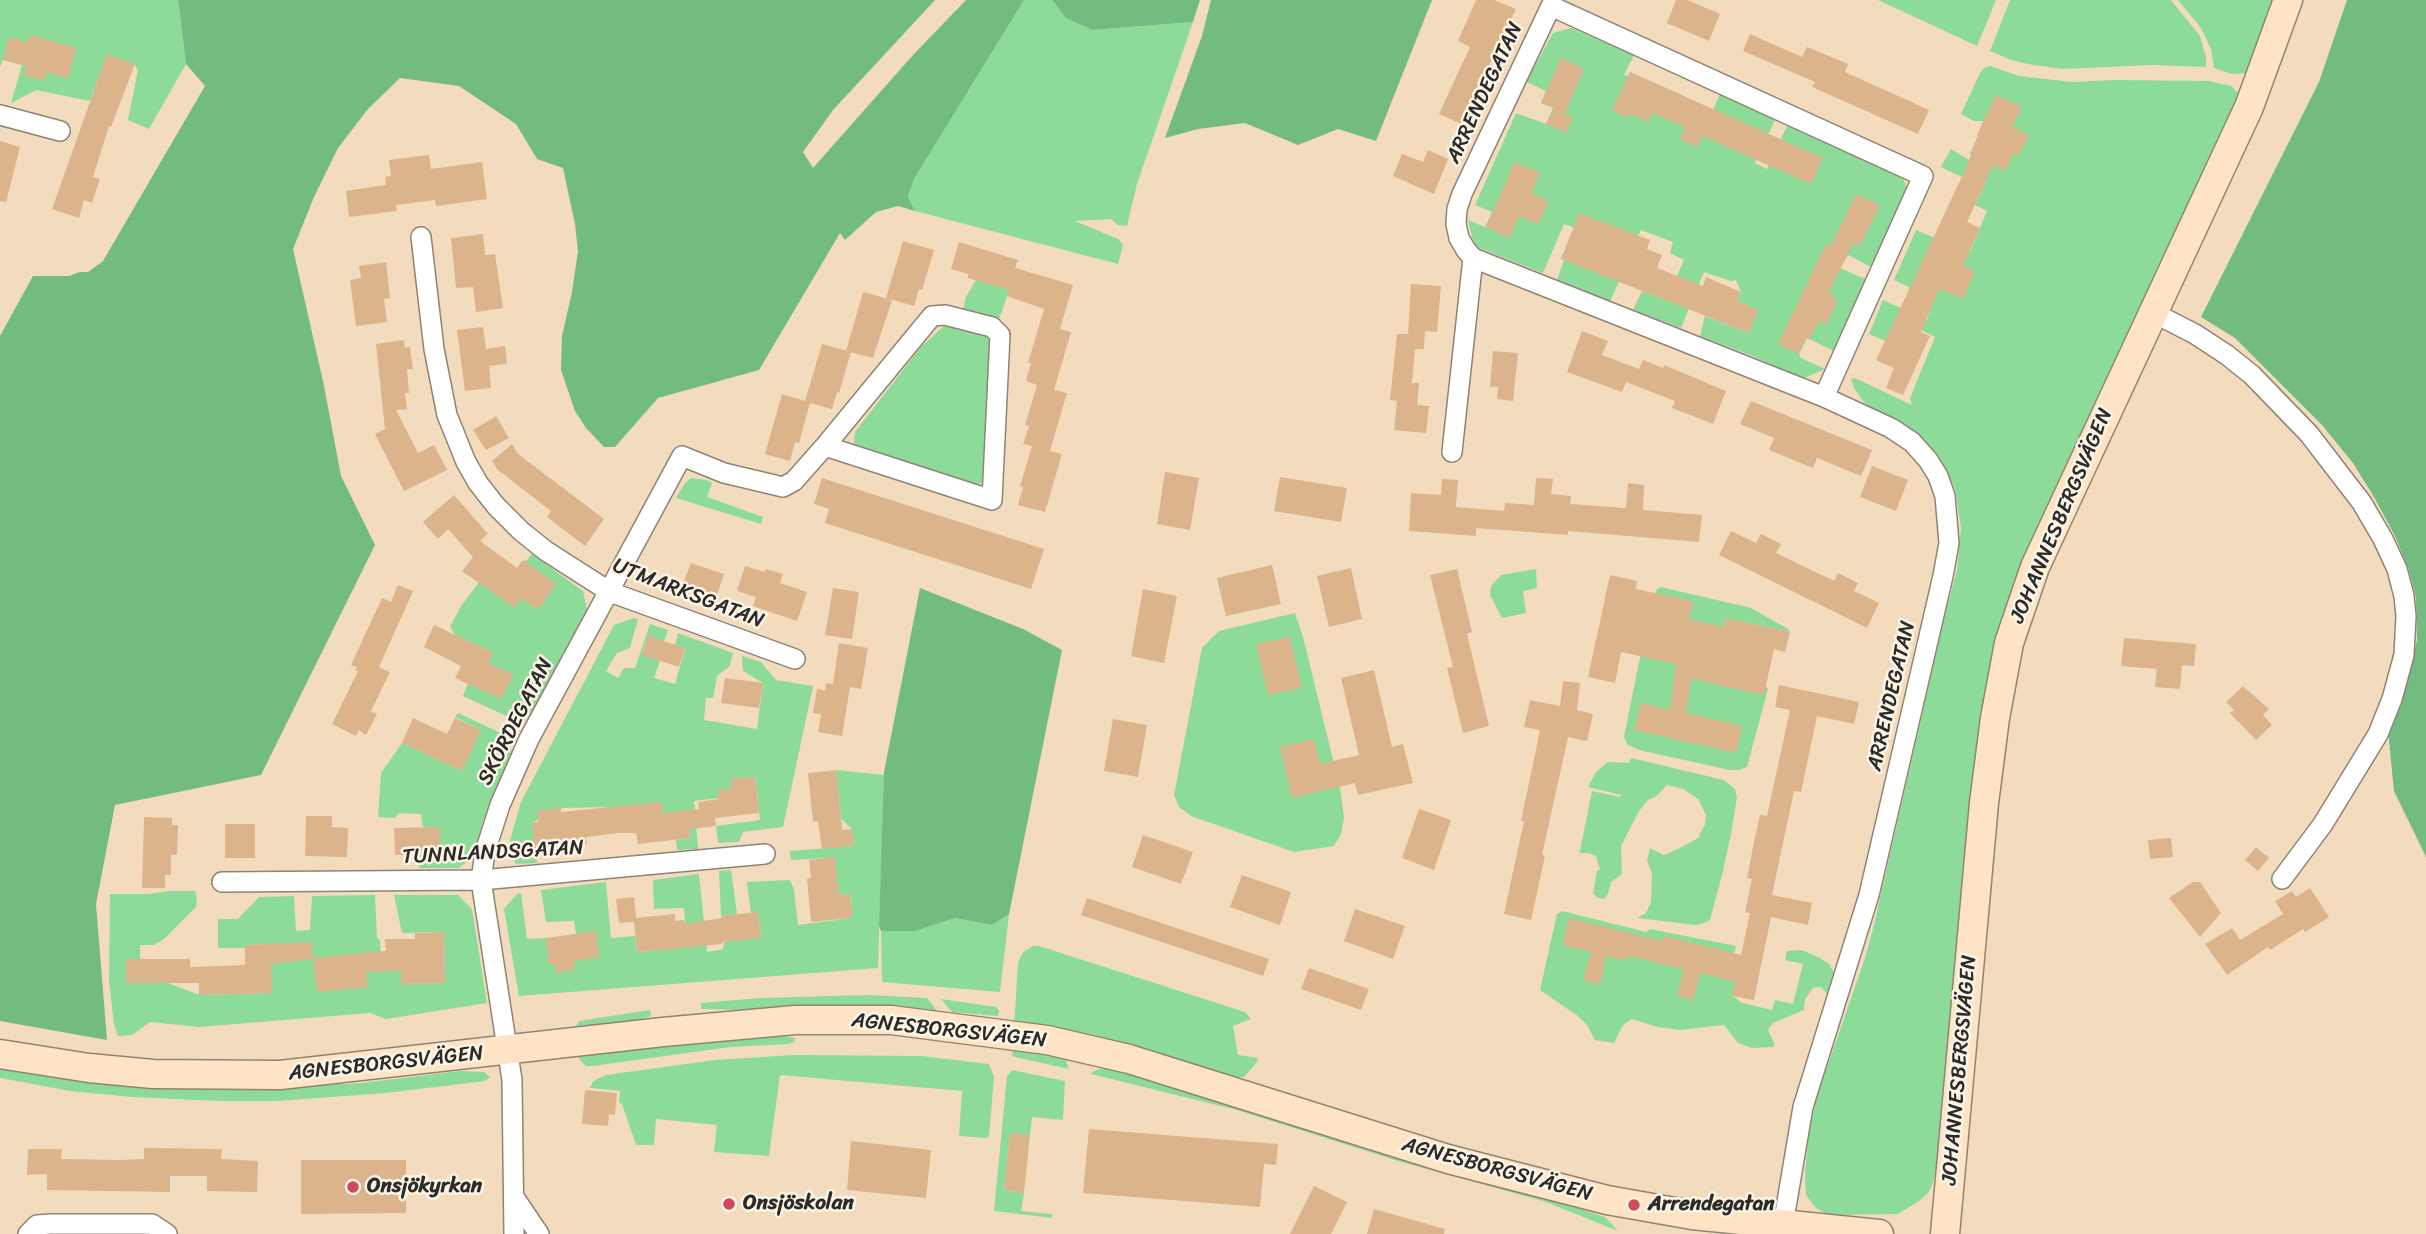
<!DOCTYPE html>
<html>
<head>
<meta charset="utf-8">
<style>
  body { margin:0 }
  canvas { display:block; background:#f3dcbe }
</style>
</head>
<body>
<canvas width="2426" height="1234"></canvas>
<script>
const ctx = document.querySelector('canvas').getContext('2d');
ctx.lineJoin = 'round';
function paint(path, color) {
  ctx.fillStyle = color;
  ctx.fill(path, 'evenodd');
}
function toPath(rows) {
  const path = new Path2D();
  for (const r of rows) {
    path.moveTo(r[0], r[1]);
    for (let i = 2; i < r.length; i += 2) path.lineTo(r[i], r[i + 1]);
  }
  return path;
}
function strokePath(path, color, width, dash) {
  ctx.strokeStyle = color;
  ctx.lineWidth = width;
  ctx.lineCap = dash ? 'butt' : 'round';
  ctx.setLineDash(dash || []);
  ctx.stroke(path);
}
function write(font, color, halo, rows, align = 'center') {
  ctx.font = font + ' Sriracha,sans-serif';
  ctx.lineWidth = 5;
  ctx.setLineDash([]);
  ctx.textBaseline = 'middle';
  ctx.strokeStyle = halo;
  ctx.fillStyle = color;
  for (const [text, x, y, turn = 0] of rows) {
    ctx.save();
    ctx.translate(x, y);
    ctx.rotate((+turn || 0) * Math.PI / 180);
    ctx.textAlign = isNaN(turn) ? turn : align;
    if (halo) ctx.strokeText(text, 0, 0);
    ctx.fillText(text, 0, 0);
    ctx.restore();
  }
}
paint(toPath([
  [0,0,178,0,186,64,149,129,128,120,138,70,134,64,107,55,90,101,36,90,11,103,22,65,3,60,0,67],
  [1024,0,1052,0,1066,18,1092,30,1193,22,1137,184,1127,226,1118,225,1111,219,1075,221,1118,239,1123,245,1118,264,915,211,908,198,914,179],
  [1878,0,1996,0,1977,46],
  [2010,0,2171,0,2200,36,2206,57,2206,67,2152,65,2063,69,2033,65,2011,60,1990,51],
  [2178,0,2277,0,2250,73,2232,74,2214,68,2211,49,2201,28],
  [1571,28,1634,55,1624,75,1628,76,1630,72,1685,97,1706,126,1720,94,1775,120,1755,163,1767,169,1787,126,1902,175,1909,194,1873,268,1848,255,1840,268,1867,280,1834,351,1807,338,1799,354,1801,358,1825,369,1802,379,1753,356,1700,336,1705,316,1749,333,1758,310,1737,301,1741,292,1736,280,1731,281,1704,272,1681,328,1633,310,1642,291,1678,305,1677,276,1684,260,1670,253,1673,242,1641,230,1610,302,1557,280,1564,260,1561,258,1575,228,1564,224,1543,273,1474,246,1468,220,1485,227,1492,212,1475,205,1516,113,1546,124,1553,108,1541,103,1546,91,1526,82,1553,33],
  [1990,66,2019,76,2073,82,2114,80,2209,81,2231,86,2241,96,2014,598,1946,1109,1933,1183,1928,1193,1919,1201,1898,1214,1828,1215,1816,1208,1806,1195,1805,1173,1809,1133,1816,1099,1865,958,1873,929,1944,619,1957,570,1961,528,1955,488,1938,455,1914,430,1873,411,1862,400,1854,388,1851,378,1857,379,1912,405,1910,398,1935,337,1897,318,1885,341,1869,334,1883,300,1927,320,1933,302,1908,291,1909,287,1894,280,1916,230,1970,252,1987,211,1975,205,1986,181,1965,171,1962,177,1941,167,1951,149,1969,160,1983,121,1974,121,1961,114,1980,73,1984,68],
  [976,280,1009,290,999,320,963,309,966,297],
  [944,326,988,336,992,340,985,480,977,485,858,448,854,443,855,432,921,347],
  [691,478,707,480,712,483,707,497,763,517,761,524,676,498,685,483],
  [532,554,583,591,588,614,535,715,517,721,463,696,468,684,488,663,493,653,455,635,450,627,461,606,480,581,515,607,521,598,538,610,556,584,525,562],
  [1536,569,1537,588,1523,591,1526,613,1502,618,1490,595,1491,586,1501,575],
  [1661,587,1751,608,1788,629,1790,632,1726,618,1721,638,1768,689,1747,767,1739,770,1730,770,1639,750,1628,745,1624,737,1638,667,1654,597,1657,589],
  [1295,613,1303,637,1340,788,1344,817,1341,834,1334,846,1294,852,1191,816,1179,807,1174,795,1202,648,1219,631],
  [634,618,638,619,630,648,617,653,606,671,618,678,624,668,635,668,650,624,668,630,664,641,648,636,642,654,660,661,654,678,675,684,685,649,675,645,678,633,733,653,730,666,717,676,713,698,706,698,704,720,757,729,763,683,743,671,742,656,761,662,776,680,813,686,783,827,743,832,739,842,718,843,716,826,760,820,755,777,730,779,731,788,718,790,718,798,694,801,698,849,677,850,676,840,690,838,687,811,663,813,661,802,615,807,561,808,532,823,537,863,516,864,507,851,521,802,614,625],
  [458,713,507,736,512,752,488,807,479,835,476,854,459,868,419,868,418,855,440,854,440,827,423,827,421,814,399,813,395,818,378,817,381,773,402,743,462,771,481,730,455,717],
  [1631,758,1724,780,1735,789,1737,797,1731,834,1722,875,1710,920,1704,923,1696,925,1637,918,1646,913,1651,902,1652,873,1647,861,1650,848,1664,855,1678,849,1698,838,1705,824,1706,815,1698,799,1683,789,1667,785,1658,795,1648,800,1639,811,1621,846,1622,874,1611,882,1608,894,1604,899,1598,898,1593,893,1597,871,1600,869,1596,856,1588,853,1580,853,1577,866,1592,791,1620,797,1621,795,1588,787,1596,772,1608,762,1629,763],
  [836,770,884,775,878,968,519,996,504,909,517,894,521,893,527,939,546,938,549,964,555,964,556,972,574,961,576,934,574,921,546,922,541,890,606,882,611,938,635,936,637,952,687,947,684,908,654,909,653,880,699,874,707,952,723,949,724,942,761,937,758,913,751,913,747,882,790,880,794,889,798,925,852,918,850,894,839,895,837,876,831,858,791,860,790,851,854,846,852,829,841,819],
  [731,870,737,914,721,916,719,871],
  [168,891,195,891,197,898,196,907,164,939,154,945,140,945,140,959,126,959,126,983,168,983,200,995,272,993,268,944,245,945,245,948,218,948,218,919,238,919,259,897,294,896,296,931,310,930,312,896,375,895,377,938,380,940,382,971,401,971,402,984,445,983,444,932,402,933,394,895,458,895,472,909,487,1003,386,1019,370,1013,199,1027,150,1022,132,1035,118,1036,114,1025,109,980,110,894,149,894],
  [1562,911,1646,932,1650,929,1736,946,1729,973,1737,975,1733,996,1742,1003,1772,1010,1775,1000,1793,1004,1803,964,1785,960,1787,951,1802,950,1820,958,1829,964,1837,978,1828,995,1821,987,1813,988,1805,999,1804,1010,1773,1023,1768,1030,1774,1043,1774,1047,1752,1048,1738,1043,1724,1025,1680,1030,1657,1027,1632,1019,1623,1025,1614,1043,1595,1040,1587,1025,1578,1016,1540,990,1557,914],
  [1009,914,1000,992,882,982,881,931,915,931,955,918,992,925],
  [1033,946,1039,946,1245,1012,1251,1019,1233,1026,1238,1055,1258,1058,1257,1062,1244,1077,1231,1077,1098,1038,1096,1035,1053,1028,1014,1027,1018,963,1023,952],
  [869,995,927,998,941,1016,880,1005,816,1005,748,1010,701,1009,701,1003,760,998],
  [941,999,996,1007,999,1011,998,1016,952,1012],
  [650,1010,651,1016,617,1027,575,1028,579,1021],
  [763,1033,795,1038,794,1042,788,1044,730,1047,593,1066,586,1066,579,1059,579,1055],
  [1013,1048,1065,1058,1069,1069,1015,1057,1012,1056],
  [794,1055,922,1056,989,1064,994,1077,989,1137,986,1138,959,1136,962,1091,780,1075,769,1156,714,1152,717,1125,656,1119,654,1145,636,1145,622,1104,619,1103,620,1091,590,1088,593,1081,606,1075,715,1060],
  [1109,1066,1556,1201,1605,1217,1618,1231,1546,1202,1398,1161,1237,1110,1091,1074,1094,1071],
  [0,1068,62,1078,156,1087,230,1090,362,1083,460,1071,484,1072,490,1077,485,1081,386,1093,277,1101,220,1101,132,1097,70,1091,0,1078],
  [1012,1070,1065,1081,1063,1120,1032,1117,1030,1135,1010,1133,1004,1190,1024,1193,1021,1211,1052,1214,1052,1218,994,1211,1007,1076]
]), '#8ddb99');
paint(toPath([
  [178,0,935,0,833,110,803,152,813,168,913,55,966,0,1024,0,914,179,908,197,915,211,898,206,876,212,845,240,840,233,759,370,658,398,615,447,604,447,586,428,575,411,561,370,562,336,572,292,578,251,575,224,563,168,537,159,516,124,459,86,400,78,368,109,338,148,314,197,293,249,323,381,341,476,375,545,261,775,115,805,96,904,107,1040,0,1021,0,336,33,276,69,276,80,272,88,272,103,261,205,86,186,64],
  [1052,0,1200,0,1193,22,1092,30,1066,18],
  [1211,0,1432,0,1376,141,1338,129,1298,145,1245,123,1198,129,1165,138,1202,36],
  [2347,0,2426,0,2426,857,2394,791,2387,720,2401,706,2417,640,2416,598,2409,570,2395,536,2374,497,2353,463,2322,425,2235,338,2201,317,2319,82],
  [920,588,1023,629,1062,650,1009,914,992,925,955,918,915,931,881,931,879,926,884,772]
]), '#72bb81');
paint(toPath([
  [1476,0,1494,0,1516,9,1461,124,1439,114,1470,47,1458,41],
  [1676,0,1687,0,1720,14,1709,41,1667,23],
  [1750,34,1802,57,1807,47,1848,64,1845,72,1929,110,1918,134,1812,87,1815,82,1743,51],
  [31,35,76,48,68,79,47,72,44,81,24,75,27,66,3,60,9,37,28,42],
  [107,54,135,64,111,127,109,126,93,177,100,179,92,203,84,200,79,218,52,209],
  [1561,58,1584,69,1565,113,1558,110,1573,117,1566,133,1546,124,1554,108,1541,103],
  [1630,72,1823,158,1811,184,1702,136,1697,147,1680,139,1685,127,1652,113,1648,122,1630,113,1628,118,1612,111],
  [1996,95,2022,107,2012,127,2029,135,2019,155,2014,153,2005,171,1993,165,1967,222,1980,228,1963,266,1975,271,1963,299,1939,289,1921,332,1930,336,1903,395,1886,388,1894,368,1876,360,1972,155,1970,154,1978,136,1977,135],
  [0,141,20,147,6,202,0,201],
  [1428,150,1448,159,1434,194,1393,176,1402,154,1423,162],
  [429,155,431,169,482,162,487,199,436,206,435,200,396,205,397,211,349,217,346,191,386,185,385,177,391,176,389,160],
  [1515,162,1540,173,1531,193,1549,201,1538,224,1519,216,1509,238,1486,227],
  [1856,194,1880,205,1859,247,1853,244,1829,291,1833,293,1831,297,1838,300,1826,325,1819,321,1810,340,1806,338,1799,354,1778,344,1826,244,1831,246],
  [1579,213,1650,240,1647,249,1662,255,1657,268,1703,286,1706,277,1741,292,1737,301,1758,310,1749,333,1561,259],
  [483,234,485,255,495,254,503,308,476,312,473,287,456,288,451,238],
  [903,241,934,250,922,290,919,289,914,306,886,298],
  [959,242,1018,260,1015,268,1073,285,1060,329,1071,332,1054,390,1067,393,1050,451,1062,454,1045,512,1018,505,1023,487,1020,486,1032,446,1023,444,1029,426,1025,425,1037,385,1026,381,1031,363,1028,363,1044,309,1007,296,1009,290,968,278,968,274,951,269],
  [386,262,390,298,384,299,387,322,356,326,350,280,361,278,359,266],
  [1411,284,1441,286,1437,332,1425,331,1424,349,1415,349,1412,383,1419,383,1417,405,1429,406,1426,433,1394,430,1397,401,1390,400,1397,334,1408,334],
  [863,292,892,300,873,358,846,351],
  [483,327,486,349,505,346,507,364,489,366,491,388,465,391,457,330],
  [1582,331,1608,341,1602,355,1639,369,1643,360,1663,368,1664,365,1726,391,1713,424,1672,408,1675,401,1626,382,1622,392,1567,372],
  [404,340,405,348,410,347,413,369,407,369,409,393,405,393,407,409,396,410,418,453,434,445,447,470,404,491,375,434,385,429,376,344],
  [822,344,851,352,839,393,837,392,832,409,810,403,799,443,795,442,790,461,765,454,782,394,805,401],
  [1493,351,1518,353,1513,401,1497,399,1498,387,1490,387],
  [1751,401,1872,450,1861,476,1817,458,1813,468,1769,450,1774,438,1740,424],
  [496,416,509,438,486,450,473,430],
  [512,444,518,454,604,519,585,546,547,517,551,511,498,470,492,461],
  [1872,466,1908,480,1896,511,1860,497],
  [1165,472,1199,478,1190,530,1157,524],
  [1280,477,1347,488,1341,522,1274,511],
  [822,478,1044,549,1031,589,825,523,829,509,814,504],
  [1536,478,1553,479,1551,494,1571,496,1570,504,1626,508,1628,483,1644,485,1643,510,1702,515,1699,542,1568,531,1568,535,1476,528,1476,536,1409,531,1411,493,1441,495,1442,479,1458,480,1456,507,1504,511,1505,503,1534,505],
  [454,495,488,534,480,541,517,568,523,560,556,584,538,610,521,598,515,608,462,571,473,557,448,529,438,539,423,522],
  [1731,531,1756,543,1761,534,1781,544,1776,553,1834,581,1838,573,1858,583,1854,591,1879,603,1867,628,1719,555],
  [691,563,724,574,715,601,681,589],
  [1272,565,1281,604,1226,616,1217,578],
  [745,566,765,572,766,569,783,574,780,583,807,592,797,621,753,606,756,597,737,591],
  [1351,568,1362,619,1329,627,1317,576],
  [1457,569,1472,632,1467,634,1489,726,1463,733,1447,668,1453,667,1430,575],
  [1610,575,1637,581,1636,589,1693,601,1689,619,1724,627,1726,618,1790,632,1785,652,1774,649,1764,695,1691,679,1686,713,1742,726,1736,753,1634,730,1641,703,1670,710,1676,664,1621,652,1615,683,1588,677],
  [398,585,413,591,379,667,390,672,371,711,377,714,366,735,359,730,356,736,332,724,358,671,355,670,357,667,351,665,382,598,391,602],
  [833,588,859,592,852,639,825,635],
  [1143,589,1177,596,1164,663,1131,656],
  [434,625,493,653,488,663,513,674,501,699,455,678,461,666,424,647],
  [648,636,685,648,679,667,642,655],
  [1290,637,1302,688,1268,695,1256,644],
  [2124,638,2196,644,2194,666,2182,665,2180,689,2155,687,2157,669,2121,666],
  [839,643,868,648,861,689,850,687,842,736,818,732,821,714,813,713,817,689,825,691,826,683,833,684],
  [1374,670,1392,747,1403,744,1413,783,1358,795,1355,783,1292,798,1280,747,1314,739,1320,764,1359,755,1341,678],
  [725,678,763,683,759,708,721,703],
  [1563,681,1580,683,1577,710,1593,714,1587,741,1568,737,1542,855,1545,856,1531,920,1504,914,1524,821,1521,821,1540,730,1524,727,1530,700,1560,706],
  [1779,685,1859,702,1854,724,1817,716,1801,792,1794,791,1772,895,1812,903,1808,925,1771,917,1754,1000,1732,996,1735,982,1700,973,1693,1000,1677,996,1684,969,1628,956,1626,961,1606,956,1600,984,1583,980,1591,952,1562,945,1569,918,1662,941,1664,936,1741,955,1750,913,1745,912,1752,879,1747,878,1754,842,1760,815,1767,816,1790,710,1775,707],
  [2243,686,2269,709,2263,715,2272,725,2256,740,2230,713,2234,710,2226,702],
  [413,718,447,734,455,718,481,730,462,771,402,743],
  [1113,719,1147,725,1138,777,1104,771],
  [836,770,842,830,852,829,854,846,822,849,818,821,813,822,808,773],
  [755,777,759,813,715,818,716,826,689,829,690,838,638,844,636,833,618,833,586,837,587,844,535,850,532,823,538,822,537,811,561,808,561,812,661,802,663,813,699,809,698,802,718,799,718,790,731,788,730,779],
  [1419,809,1451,820,1434,870,1402,858],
  [306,816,332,816,332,827,348,828,347,857,305,856],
  [144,817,172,818,172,825,178,825,177,855,171,855,171,875,165,875,165,888,142,888],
  [225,824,255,824,255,858,225,858],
  [440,827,440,855,395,855,394,828],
  [1143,835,1193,852,1181,884,1132,867],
  [2171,838,2173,857,2150,859,2148,840],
  [2256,847,2269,858,2258,871,2245,860],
  [835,857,839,895,850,894,852,918,811,922,807,879,811,878,809,860],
  [1242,875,1291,892,1280,925,1230,907],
  [2193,882,2200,882,2221,913,2200,937,2169,898],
  [2310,888,2329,917,2305,932,2303,929,2270,950,2268,947,2227,975,2205,944,2232,928,2240,940,2283,914,2275,901,2292,891,2296,897],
  [634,897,636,918,675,914,675,921,684,920,685,924,722,918,721,916,758,912,761,938,722,942,722,944,637,952,634,922,619,923,616,899],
  [1087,898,1269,959,1263,976,1081,915],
  [1355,909,1405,926,1393,959,1344,941],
  [596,931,599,958,574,961,575,970,556,973,555,964,549,965,546,938],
  [444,932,445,983,401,984,401,971,366,972,368,987,317,992,313,958,386,951,385,939,415,939,415,933],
  [312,942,313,959,271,964,272,993,199,995,199,983,126,983,126,959,190,959,190,967,245,965,245,945],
  [1309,968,1369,989,1361,1010,1301,989],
  [585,1090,617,1093,615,1115,609,1114,608,1126,582,1124],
  [1089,1129,1278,1144,1276,1165,1264,1164,1260,1207,1083,1193],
  [1010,1133,1030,1135,1024,1193,1004,1190],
  [851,1141,931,1150,926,1198,847,1190],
  [144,1148,222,1149,221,1159,258,1161,257,1192,207,1191,207,1176,170,1176,170,1192,47,1190,47,1174,27,1175,28,1149,62,1149,61,1159,121,1160,144,1159],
  [301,1160,406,1160,406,1213,301,1214],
  [1314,1186,1347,1202,1331,1234,1290,1234],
  [1374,1209,1445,1229,1444,1234,1367,1234]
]), '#dbb48c');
const street = toPath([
  [0,115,60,131],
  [421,237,434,349,447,415,466,462,478,483,496,506,521,531,546,551,610,592,795,659],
  [2152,312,2195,334,2227,355,2252,375,2309,434,2362,503,2383,539,2397,569,2404,596,2406,616,2404,655,2392,699,2378,734,2323,824,2282,879],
  [1452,452,1473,258],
  [222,882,481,880,765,854],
  [514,1197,539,1234],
  [1783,1225,1803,1107,1869,895,1943,576,1949,543,1945,496,1938,476,1928,460,1912,442,1891,428,1824,397,1473,258,1466,250,1459,238,1456,224,1457,209,1462,194,1551,6,1923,176,1824,397],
  [28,1234,37,1225,51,1224,152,1224,167,1234],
  [514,1234,512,1080,481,880,485,852,500,805,529,739,682,456,724,473,783,487,794,481,825,446,932,316,945,315,992,327,1000,335,992,500,825,446]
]);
const secondary = toPath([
  [0,1054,89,1068,153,1074,280,1075,663,1032,795,1020,891,1020,1047,1040,1129,1059,1448,1159,1607,1200,1692,1215,1879,1234],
  [1945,1234,1984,803,1995,718,2009,643,2035,567,2249,107,2288,0]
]);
strokePath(street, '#8f8474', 22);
strokePath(secondary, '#8f8474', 31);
strokePath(street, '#fff', 19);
strokePath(secondary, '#fee4c5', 28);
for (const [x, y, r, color] of [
  [353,1187,7,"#d1495b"],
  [729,1204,7,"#d1495b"],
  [1634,1205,7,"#d1495b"]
]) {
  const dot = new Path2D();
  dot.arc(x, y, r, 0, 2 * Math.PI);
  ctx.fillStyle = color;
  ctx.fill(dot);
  strokePath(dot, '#fcf5e5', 2.5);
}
write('21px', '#2b2b2b', '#fcf5e5', [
  ["ARRENDEGATAN",1485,93,-65],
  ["JOHANNESBERGSVÄGEN",2062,516,-67],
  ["UTMARKSGATAN",688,594,21],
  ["ARRENDEGATAN",1892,696,-77],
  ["SKÖRDEGATAN",516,722,-63],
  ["TUNNLANDSGATAN",493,853,-3],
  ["AGNESBORGSVÄGEN",949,1031,6],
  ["AGNESBORGSVÄGEN",386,1064,-6],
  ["JOHANNESBERGSVÄGEN",1960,1070,-85],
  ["AGNESBORGSVÄGEN",1497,1170,15]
]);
write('bold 21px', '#2b2b2b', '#fcf5e5', [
  ["Onsjökyrkan",367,1187],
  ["Onsjöskolan",743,1204],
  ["Arrendegatan",1648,1205]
], 'left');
</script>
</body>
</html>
